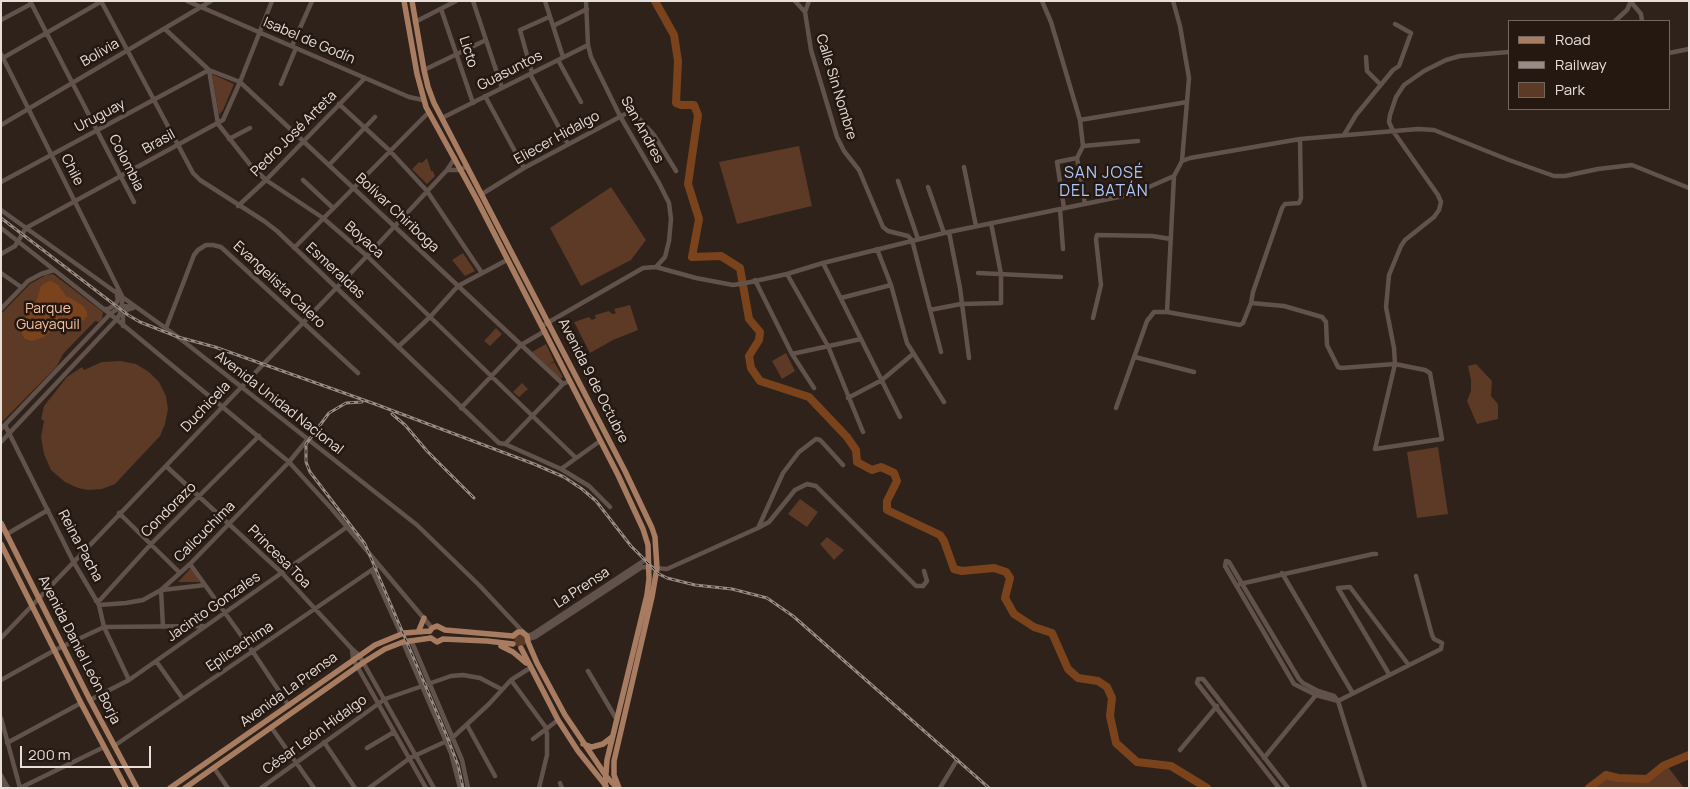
<!DOCTYPE html>
<html>
<head>
<meta charset="utf-8">
<style>
  body { margin:0 }
  #map { position:relative; width:1690px; height:789px; overflow:hidden; background:#2e221a; font-family:Manrope,sans-serif }
  canvas { display:block }
  .frame { position:absolute; inset:0; border:2px solid #e8dfda; pointer-events:none }
  .legend { position:absolute; left:1508px; top:20px; width:162px; height:90px; box-sizing:border-box; background:#241811; border:1px solid #726861; margin:0; padding:6px 9px; list-style:none; font-size:15px; color:#e8dfda }
  .legend li { display:flex; align-items:center; gap:10px; height:25px }
  .legend b { width:25px; border:1px solid #726861 }
  .scale { position:absolute; left:20px; top:746px; width:131px; height:22px; box-sizing:border-box; border:2px solid #e8dfda; border-top:0; padding-left:6px; font-size:15px; line-height:18px; white-space:nowrap; color:#e8dfda; -webkit-text-stroke:4px #241811; paint-order:stroke }
</style>
</head>
<body>
<div id="map">
<canvas width="1690" height="789"></canvas>
<div class="frame"></div>
<ul class="legend">
<li><b style="height:6px;background:#a87c61"></b>Road</li>
<li><b style="height:6px;background:#968b85"></b>Railway</li>
<li><b style="height:14px;background:#5c3a25"></b>Park</li>
</ul>
<div class="scale">200 m</div>
</div>
<script>
const ctx = document.querySelector('canvas').getContext('2d');
ctx.lineJoin = 'round';
function paint(path, color) {
  ctx.fillStyle = color;
  ctx.fill(path, 'evenodd');
}
function toPath(rows) {
  const path = new Path2D();
  for (const r of rows) {
    if (r.length === 3) {
      path.moveTo(r[0] + r[2], r[1]);
      path.arc(r[0], r[1], r[2], 0, 2 * Math.PI);
      continue;
    }
    path.moveTo(r[0], r[1]);
    for (let i = 2; i < r.length; i += 2) path.lineTo(r[i], r[i + 1]);
  }
  return path;
}
function strokePath(path, color, width, dash) {
  ctx.strokeStyle = color;
  ctx.lineWidth = width;
  ctx.lineCap = dash ? 'butt' : 'round';
  ctx.setLineDash(dash || []);
  ctx.stroke(path);
}
function write(font, color, halo, rows, align = 'center') {
  ctx.font = font + ' Manrope,sans-serif';
  ctx.lineWidth = 5;
  ctx.setLineDash([]);
  ctx.textBaseline = 'middle';
  ctx.strokeStyle = halo;
  ctx.fillStyle = color;
  for (const [text, x, y, turn = 0] of rows) {
    ctx.save();
    ctx.translate(x, y);
    ctx.rotate((+turn || 0) * Math.PI / 180);
    ctx.textAlign = isNaN(turn) ? turn : align;
    if (halo) ctx.strokeText(text, 0, 0);
    ctx.fillText(text, 0, 0);
    ctx.restore();
  }
}
paint(toPath([
  [212,74,234,84,223,110,219,115],
  [799,146,812,206,737,224,719,162],
  [427,158,431,171,433,171,435,176,427,184,412,169,419,162,422,163],
  [611,187,646,240,631,260,581,286,550,228],
  [463,253,475,271,465,276,452,260],
  [53,274,103,312,102,319,99,322,95,321,63,354,57,366,1,423,1,314,30,284,46,275],
  [630,305,638,330,613,340,590,353,574,322,589,317,592,320,596,318,595,315,609,311,612,314,616,313,614,309],
  [496,328,502,334,490,346,484,341],
  [546,344,554,361,547,366,532,352],
  [786,353,795,371,782,379,772,361],
  [120,361,136,364,149,372,159,382,166,396,168,409,165,424,160,436,115,484,102,489,88,490,78,488,65,482,51,470,44,454,41,437,44,421,41,419,44,406,67,377,82,367,84,370,102,362],
  [554,362,563,377,560,379,547,366],
  [1476,364,1492,381,1491,396,1498,404,1498,419,1477,424,1467,401,1471,391,1471,380,1468,366],
  [522,383,528,389,519,397,513,392],
  [1438,447,1448,514,1417,518,1407,452],
  [800,499,818,512,807,527,788,514],
  [827,537,844,550,834,560,820,544],
  [191,568,200,582,178,582],
  [520,641,6],
  [1668,767,1684,788,1594,788,1607,777,1618,780,1648,781]
]), '#5c3a25');
paint(toPath([
  [51,281,58,285,67,297,69,297,83,306,87,312,87,316,84,320,79,322,58,319,54,329,44,337,32,341,25,339,22,334,21,328,23,322,37,299,41,286,47,282]
]), '#7b431c');
strokePath(toPath([
  [655,1,674,35,678,61,676,103,681,105,694,105,698,115,688,184,699,219,692,257,721,256,740,268,749,319,760,332,759,340,749,356,751,368,760,381,809,397,847,437,856,450,857,462,872,470,881,467,894,473,897,481,887,501,887,510,940,535,944,541,954,569,962,571,994,568,1006,572,1010,578,1005,598,1014,614,1034,627,1052,633,1068,669,1078,678,1098,681,1107,687,1112,698,1110,716,1116,743,1137,762,1171,766,1207,788],
  [1589,788,1606,775,1618,778,1647,779,1663,766,1689,755]
]), '#7b431c', 8);
strokePath(toPath([
  [30,1,134,202],
  [101,1,193,173,200,180,264,221,277,231,499,443,505,444,561,469,589,486,610,507],
  [187,1,409,97,423,100],
  [473,1,502,88],
  [545,1,563,57],
  [586,1,588,45,591,57,620,116,659,183,669,203,671,219,669,241,665,257,656,267],
  [795,1,805,12],
  [809,1,805,12,811,50,837,137,844,151,859,170,883,227,888,231,908,236,912,240,941,352],
  [1042,1,1051,22,1080,120,1083,146,1077,158,1085,204],
  [1173,1,1180,26,1189,78,1182,161],
  [1631,2,1641,14,1642,21],
  [441,9,473,103],
  [1,20,31,4],
  [1615,21,1627,10,1631,1],
  [415,22,456,1],
  [553,26,587,9],
  [165,29,209,70,218,124,252,167,266,180,323,218,367,256,575,457],
  [292,46,312,1],
  [1669,53,1689,49],
  [1,54,122,296,122,303,120,314,116,320,1,442],
  [1366,57,1367,71,1381,85],
  [1,59,102,1],
  [558,60,581,102],
  [424,70,486,40],
  [532,73,520,30,549,17],
  [530,74,568,144],
  [281,84,296,48],
  [485,96,524,168],
  [339,104,390,151,427,191,482,273],
  [442,118,588,45],
  [1080,120,1187,102],
  [1,125,211,1],
  [1344,135,1356,115,1393,70,1399,66,1411,33,1395,24],
  [229,139,250,128],
  [1300,139,1301,198,1299,203,1285,204,1282,208,1253,292,1251,303,1284,306,1322,317,1326,322,1327,345,1338,367,1341,368,1395,364,1375,449,1442,439,1430,373,1425,370,1395,364,1394,348,1386,307,1389,275,1401,246,1405,240,1434,217,1439,210,1441,202,1438,195,1393,131,1389,122,1390,115,1396,97,1404,85,1424,71,1446,60,1460,56,1509,52],
  [1083,146,1138,141],
  [329,165,375,117],
  [964,167,976,226],
  [447,170,460,170,467,166],
  [303,180,333,208],
  [898,181,918,239],
  [1,182,209,70,240,82,563,384],
  [928,187,944,233],
  [482,194,524,168,629,112,635,114,654,135,676,171],
  [238,206,266,180,365,78],
  [1064,208,1057,162,1077,158],
  [1060,209,1063,249],
  [1,210,178,337,417,525,479,585,524,633],
  [1,228,110,314,289,462,331,508,432,628],
  [949,232,960,288,969,358],
  [294,248,429,112],
  [877,249,891,285,907,343,944,402],
  [1,254,15,246,26,228,223,120,240,82,272,1],
  [823,263,900,417],
  [1,273,21,287],
  [978,273,1061,277],
  [787,274,828,346,863,432],
  [755,280,792,354,814,388],
  [841,298,891,285],
  [1,309,28,281,41,274,54,270],
  [104,309,108,309,115,305,118,300,116,291],
  [930,310,961,304,1001,303,1001,274,991,223],
  [1167,312,1174,176],
  [1093,318,1101,285,1096,239,1097,235,1152,236,1171,239],
  [123,326,123,314,126,310,133,308],
  [542,326,643,268,656,267,696,278,733,285,746,283,787,274,823,263,944,233,1133,194,1174,176,1182,161,1190,158,1300,139,1418,129,1434,130,1509,160,1554,176,1565,176,1598,169,1632,165,1689,188],
  [166,328,194,255,198,250,206,245,213,245,221,247,358,373],
  [398,347,430,317,458,286,507,260],
  [792,354,861,339],
  [1135,357,1194,372],
  [848,398,882,380,913,354],
  [461,408,521,345,545,331],
  [1116,408,1147,321,1154,312,1167,312,1240,325,1243,323,1251,303],
  [5,425,73,561,99,605,104,627,129,680],
  [1,429,110,314,122,306,135,307],
  [505,444,563,384,569,381],
  [166,466,282,573,352,649,359,655,434,788],
  [561,469,600,441],
  [119,513,180,573],
  [759,526,783,473,799,452,816,439,820,440,823,443,843,465],
  [7,534,48,510],
  [1226,561,1225,566,1294,684,1316,695,1338,701],
  [1226,561,1229,562,1299,679,1303,683,1318,691,1334,696,1338,701],
  [190,564,253,652,289,706],
  [372,570,401,634],
  [1282,573,1352,692],
  [1240,584,1373,554,1376,554],
  [161,590,163,627],
  [162,590,205,585],
  [96,601,100,600,151,544,259,436],
  [99,605,126,603,143,600,161,590,190,564,289,462,307,440],
  [527,636,533,634,648,558],
  [1,638,367,256,447,170,455,158],
  [528,639,535,637,642,567,667,569,758,528,769,522,795,490,807,484,816,486,916,586,923,586,927,581,924,571],
  [411,640,462,760,468,788],
  [403,642,451,753,460,788],
  [352,649,353,659,426,788],
  [156,661,183,699],
  [588,671,617,720],
  [1389,674,1338,588,1350,587,1408,664],
  [1,680,55,650,104,627,203,626],
  [511,680,547,729],
  [90,700,129,680,347,527],
  [1338,701,1441,649,1442,643,1434,639,1432,635,1416,576],
  [1338,701,1365,788],
  [1,718,20,788],
  [467,725,495,776],
  [271,727,314,788],
  [533,739,558,720],
  [324,742,355,788],
  [7,743,81,703],
  [114,746,379,565],
  [367,748,394,732],
  [1180,750,1217,706],
  [1264,758,1316,695],
  [214,768,228,788],
  [1,775,8,788],
  [1,783,3,788],
  [560,783,562,788],
  [20,788,104,747],
  [261,788,385,699,451,676,463,675,480,678,501,689],
  [369,788,410,758,451,739,489,704,511,680,530,668],
  [539,788,547,755,547,733,545,731],
  [940,788,957,760],
  [1279,788,1197,683,1198,679,1203,679,1288,788]
]), '#61534b', 4.5);
strokePath(toPath([
  [404,1,417,74,426,107,476,198,618,475,643,529,648,545,649,579,647,595,607,760,605,786],
  [412,1,424,70,428,87,434,103,625,471,652,528,655,537,657,568,652,597,614,761,614,775,619,788],
  [1,523,90,700,137,788],
  [1,544,81,703,126,788],
  [419,630,424,618],
  [445,630,513,636],
  [430,631,432,628,437,626,445,630],
  [513,636,518,632,522,632,527,636,528,642,537,663,565,715,606,776,617,788],
  [431,638,437,642,443,639,487,641,513,644],
  [501,646,513,652,526,663],
  [521,648,558,720,578,751,606,786],
  [583,744,592,747,603,744,612,737],
  [170,788,375,645,404,633,430,631],
  [185,788,364,662,385,649,403,642,431,638]
]), '#a87c61', 5.5);
const rail = toPath([
  [1,218,128,315,140,322,178,337,215,347,375,404,534,464,564,477,582,489,596,501,631,546,659,574,667,578,695,585,732,589,767,598,793,616,989,788],
  [362,402,346,403,329,413,306,444,306,462,310,472,365,544,446,734,458,765,463,788],
  [392,414,405,425,427,451,474,498]
]);
strokePath(rail, '#968b85', 3);
strokePath(rail, '#241811', 1, [4]);
write('14px', '#e8dfda', '#241811', [
  ["Isabel de Godín",309,41,23],
  ["Licto",468,52,72],
  ["Bolivia",100,53,-30],
  ["Guasuntos",510,71,-27],
  ["Calle Sin Nombre",836,87,73],
  ["Uruguay",100,116,-28],
  ["San Andres",642,130,61],
  ["Pedro José Arteta",294,134,-45],
  ["Eliecer Hidalgo",557,138,-29],
  ["Brasil",159,142,-29],
  ["Colombia",126,163,63],
  ["Chile",72,170,63],
  ["Bolívar Chiriboga",397,213,43],
  ["Boyaca",364,240,42],
  ["Esmeraldas",335,271,43],
  ["Evangelista Calero",279,285,43],
  ["Avenida 9 de Octubre",593,381,63],
  ["Avenida Unidad Nacional",279,403,38],
  ["Duchicela",206,407,-46],
  ["Condorazo",169,510,-45],
  ["Calicuchima",205,532,-45],
  ["Reina Pacha",80,546,62],
  ["Princesa Toa",279,557,45],
  ["La Prensa",582,588,-33],
  ["Jacinto Gonzales",214,607,-35],
  ["Eplicachima",240,647,-34],
  ["Avenida Daniel León Borja",79,650,63],
  ["Avenida La Prensa",289,690,-36],
  ["César León Hidalgo",315,735,-36]
]);
write('14px', '#f8c3a4', '#241811', [
  ["Parque",48,309],
  ["Guayaquil",48,325]
]);
ctx.letterSpacing = '1px';
write('16px', '#acc8fc', '#241811', [
  ["SAN JOSÉ",1104,174],
  ["DEL BATÁN",1104,192]
]);
ctx.letterSpacing = '0px';
</script>
</body>
</html>
